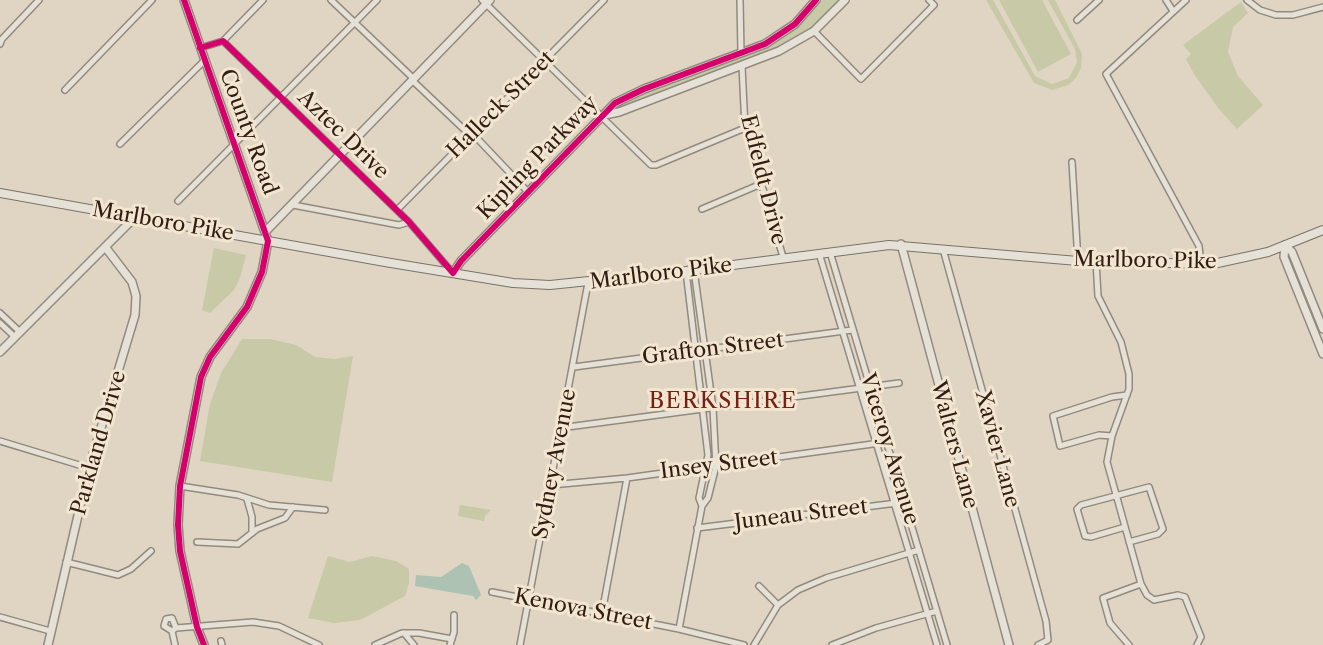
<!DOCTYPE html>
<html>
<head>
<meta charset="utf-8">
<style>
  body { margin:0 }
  canvas { display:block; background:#dfd5c2 }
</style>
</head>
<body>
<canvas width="1323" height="645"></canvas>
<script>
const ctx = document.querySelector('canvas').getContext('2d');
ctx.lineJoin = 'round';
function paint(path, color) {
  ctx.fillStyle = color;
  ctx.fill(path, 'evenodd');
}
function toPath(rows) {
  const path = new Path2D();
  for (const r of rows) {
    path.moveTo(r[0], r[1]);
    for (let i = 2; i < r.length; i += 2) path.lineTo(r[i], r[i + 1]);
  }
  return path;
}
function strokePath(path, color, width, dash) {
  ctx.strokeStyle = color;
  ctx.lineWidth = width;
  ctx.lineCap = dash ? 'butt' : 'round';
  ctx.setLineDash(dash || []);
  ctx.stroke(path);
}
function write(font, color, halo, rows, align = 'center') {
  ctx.font = font + ' "Libre Caslon Text",serif';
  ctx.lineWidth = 6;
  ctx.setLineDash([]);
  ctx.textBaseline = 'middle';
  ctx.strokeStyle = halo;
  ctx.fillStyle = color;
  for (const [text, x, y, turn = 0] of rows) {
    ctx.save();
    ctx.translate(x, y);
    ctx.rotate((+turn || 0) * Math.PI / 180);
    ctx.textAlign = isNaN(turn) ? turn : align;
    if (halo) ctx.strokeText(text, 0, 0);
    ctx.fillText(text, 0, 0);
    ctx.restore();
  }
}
paint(toPath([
  [822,0,842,0,815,27,796,41,615,112,612,110,627,100,770,47,800,24],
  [986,0,993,0,1035,76,1052,84,1069,78,1077,62,1075,49,1048,0,1055,0,1082,54,1081,68,1076,78,1068,85,1052,90,1034,83],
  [999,0,1042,0,1071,54,1038,72],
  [1241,2,1248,13,1233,27,1228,52,1238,76,1263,105,1237,129,1218,108,1194,74,1186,59,1191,54,1183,45],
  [214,248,246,255,240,278,234,290,210,313,202,310],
  [242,339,270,339,296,345,315,357,335,359,353,356,332,482,200,461,210,404,221,373],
  [460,505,491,510,485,516,484,521,458,516],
  [328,556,350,562,372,556,396,561,409,569,409,583,405,596,360,620,334,623,308,618]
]), '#c8c9a6');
paint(toPath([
  [462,563,469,566,481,595,476,600,473,596,415,586,416,575,441,577]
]), '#adc2b3');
const minor = toPath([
  [331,0,414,79],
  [482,0,651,165,656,165,745,128],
  [740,0,741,53],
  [1166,0,1173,11],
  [1186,0,1106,74,1199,246,1201,264],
  [1247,0,1260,10,1276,15,1293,15,1323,7],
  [1077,20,1099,0],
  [814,31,861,79,934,5,929,0],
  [223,41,263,0],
  [0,44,2,39,39,0],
  [200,48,223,41,409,222,452,272],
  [742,66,745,128,783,257],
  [413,81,471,136],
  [65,90,152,0],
  [473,134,528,192],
  [120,144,205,60],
  [1072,162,1078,261],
  [178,201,377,0],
  [293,205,399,225,409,222],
  [702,209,761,184],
  [397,210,604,0],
  [943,249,1046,621,1048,640,1038,645],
  [830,252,947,645],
  [819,253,937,645],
  [1096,261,1098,296,1121,342,1129,374,1129,389,1112,436,1107,462,1141,584],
  [686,271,708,455,699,498,702,506],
  [0,313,20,332],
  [0,323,15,337],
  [574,367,852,330],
  [560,428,899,383],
  [1112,436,1099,435,1060,446,1053,416,1112,397,1127,395],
  [0,441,89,468],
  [551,485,627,478,887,442],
  [180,486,238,495,269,505,325,510],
  [247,499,252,517,252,533],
  [1125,527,1091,537,1085,536,1077,509,1081,505,1149,487,1163,529,1158,534,1129,542],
  [697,528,905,502],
  [197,542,238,544,257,529,285,518,293,507],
  [66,562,118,575,131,569,151,551],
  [759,586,778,605],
  [492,592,679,629,744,645],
  [602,613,627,478],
  [0,617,50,631],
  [679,629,702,506,708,498,716,466,713,408,694,270],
  [172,631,164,626,166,619,172,618,176,628],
  [404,633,414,645],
  [221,641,222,645],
  [175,645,172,631,176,628,253,622,279,626,319,645],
  [375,645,402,633,419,633,452,639],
  [450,645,454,632,454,615],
  [520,645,588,283],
  [754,645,778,605,798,590,826,578,919,550],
  [832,645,876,628,937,611],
  [1129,645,1110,623,1103,598,1141,584,1147,595,1154,600,1178,595,1185,597,1201,637,1197,645]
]);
const tertiary = toPath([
  [184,0,268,241,262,272,247,307,210,357,201,377,180,486,178,525,180,551,197,627,204,645],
  [600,116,619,112,779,51,814,31,845,0],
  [266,231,490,0],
  [901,244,1009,645],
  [1285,245,1284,257,1323,354],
  [1285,245,1292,252,1323,329],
  [453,273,461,261,615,103,644,89,765,44,795,24,816,0],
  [0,352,135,217],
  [48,645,89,468,135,315,136,296,132,282,106,248]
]);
const secondary = toPath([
  [0,193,385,262,513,283,550,285,686,271,889,245,1078,261,1213,264,1268,252,1323,230]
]);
strokePath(minor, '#938a7f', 8);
strokePath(tertiary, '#938a7f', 10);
strokePath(secondary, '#7a7268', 10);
strokePath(minor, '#e6e1d7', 5);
strokePath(tertiary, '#e6e1d7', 7);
strokePath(secondary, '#e6e1d7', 8);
strokePath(toPath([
  [184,0,268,241,262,272,247,307,210,357,201,377,180,486,178,525,180,551,197,627,204,645],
  [200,48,223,41,409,222,453,273,461,261,615,103,644,89,765,44,795,24,816,0]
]), '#d6006c', 6);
write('21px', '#321d14', '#f2e6d0', [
  ["Halleck Street",501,105,-45],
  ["County Road",248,132,70],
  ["Aztec Drive",343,135,44],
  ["Kipling Parkway",538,158,-46],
  ["Edfeldt Drive",763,180,76],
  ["Marlboro Pike",163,222,10],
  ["Marlboro Pike",1145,261,1],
  ["Marlboro Pike",661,274,-7],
  ["Grafton Street",713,349,-7],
  ["Parkland Drive",99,443,-74],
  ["Walters Lane",954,445,75],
  ["Viceroy Avenue",889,449,73],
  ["Xavier Lane",997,449,75],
  ["Sydney Avenue",555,464,-79],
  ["Insey Street",719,465,-7],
  ["Juneau Street",801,515,-7],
  ["Kenova Street",583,610,11]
]);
ctx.letterSpacing = '1.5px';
write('22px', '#7a1f14', '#f2e6d0', [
  ["BERKSHIRE",723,402]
]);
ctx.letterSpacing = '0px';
</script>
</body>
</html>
